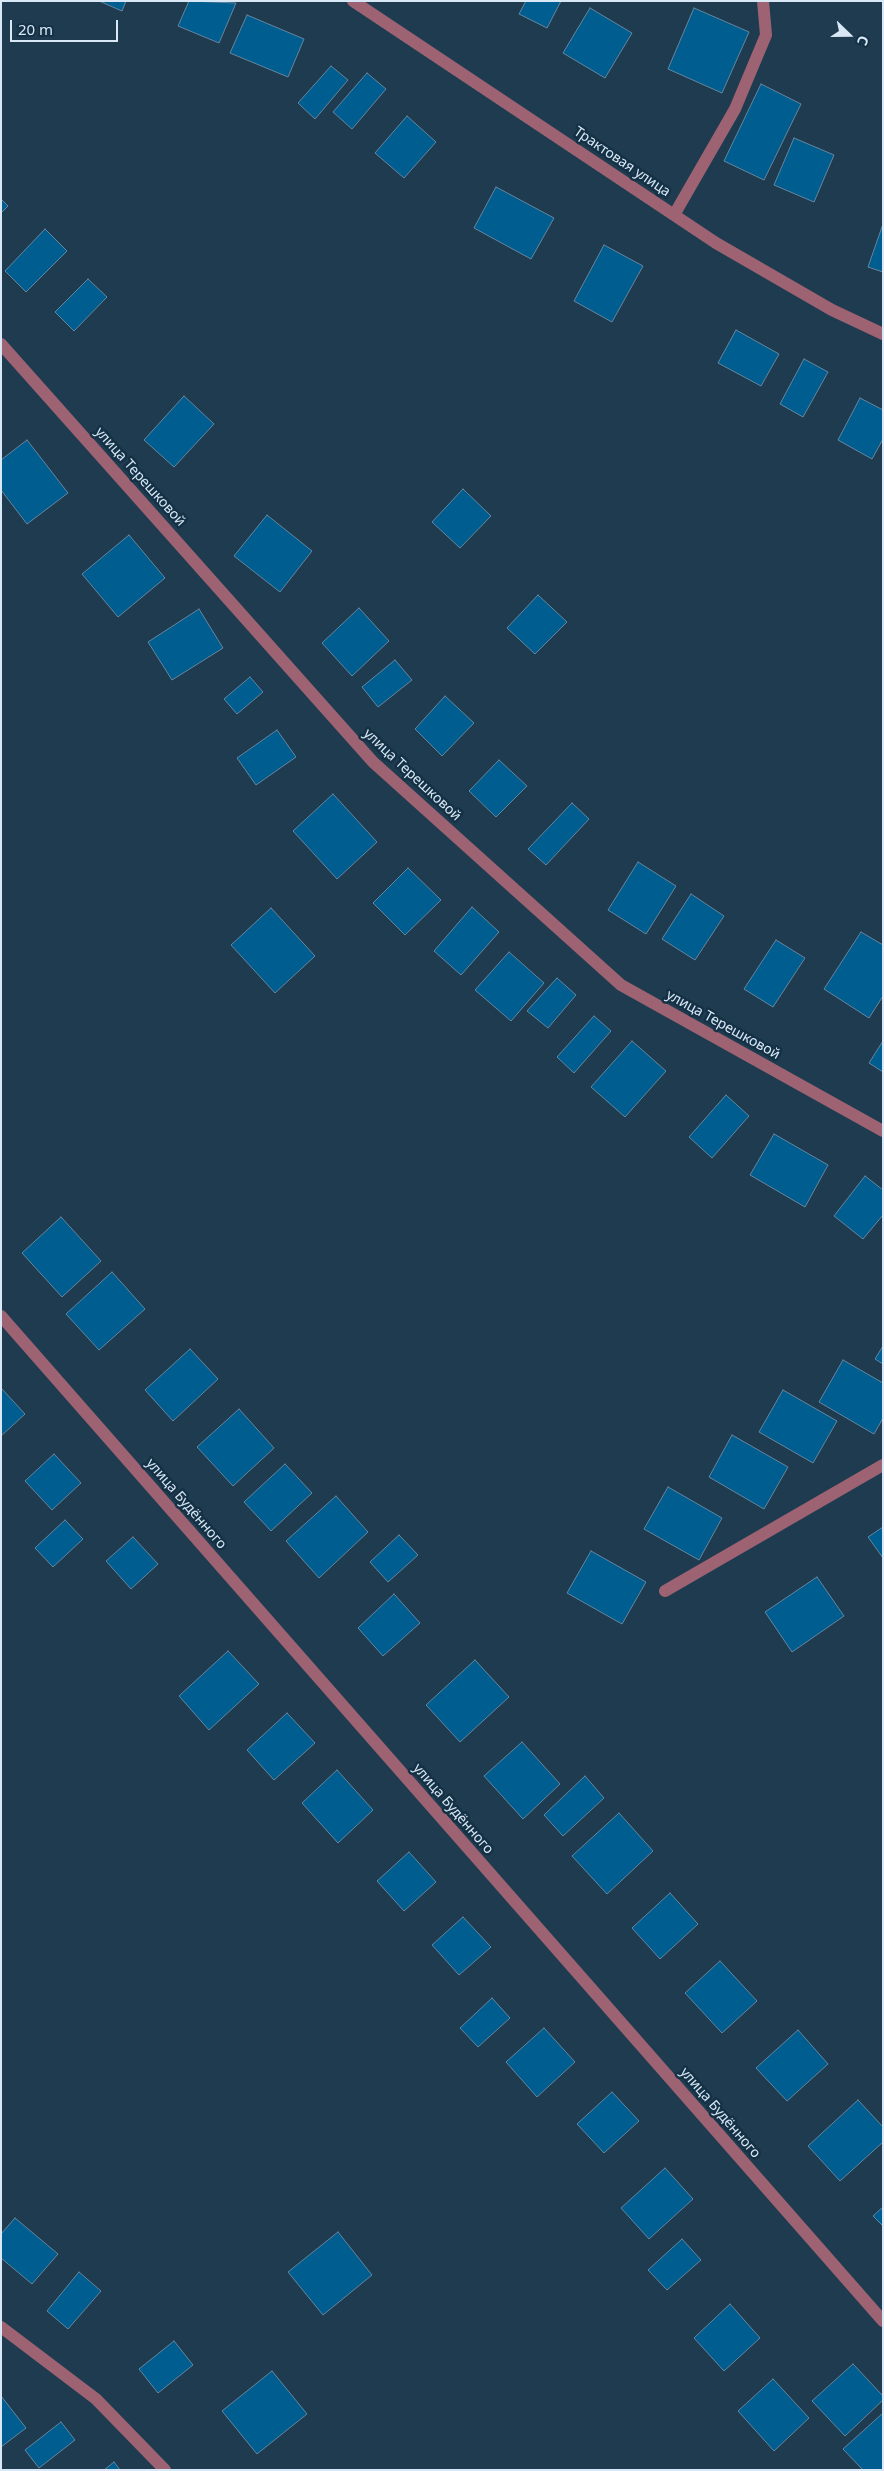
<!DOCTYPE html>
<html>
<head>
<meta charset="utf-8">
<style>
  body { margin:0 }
  #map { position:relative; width:884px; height:2471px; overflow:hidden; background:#1f3b50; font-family:"Noto Sans",sans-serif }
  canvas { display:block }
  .frame { position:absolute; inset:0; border:2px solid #d8e8f6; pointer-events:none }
  .north { position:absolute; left:824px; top:10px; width:50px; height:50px; -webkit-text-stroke:4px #153145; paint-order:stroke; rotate:112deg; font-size:14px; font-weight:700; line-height:20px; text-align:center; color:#d8e8f6 }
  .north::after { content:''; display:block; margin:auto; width:18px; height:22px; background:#d8e8f6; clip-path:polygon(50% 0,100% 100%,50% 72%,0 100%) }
  .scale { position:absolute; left:10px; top:20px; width:108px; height:22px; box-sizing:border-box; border:2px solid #d8e8f6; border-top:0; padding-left:6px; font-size:15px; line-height:18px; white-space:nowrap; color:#d8e8f6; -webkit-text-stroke:4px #153145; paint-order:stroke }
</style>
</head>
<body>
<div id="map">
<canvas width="884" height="2471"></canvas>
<div class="frame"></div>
<div class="north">С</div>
<div class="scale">20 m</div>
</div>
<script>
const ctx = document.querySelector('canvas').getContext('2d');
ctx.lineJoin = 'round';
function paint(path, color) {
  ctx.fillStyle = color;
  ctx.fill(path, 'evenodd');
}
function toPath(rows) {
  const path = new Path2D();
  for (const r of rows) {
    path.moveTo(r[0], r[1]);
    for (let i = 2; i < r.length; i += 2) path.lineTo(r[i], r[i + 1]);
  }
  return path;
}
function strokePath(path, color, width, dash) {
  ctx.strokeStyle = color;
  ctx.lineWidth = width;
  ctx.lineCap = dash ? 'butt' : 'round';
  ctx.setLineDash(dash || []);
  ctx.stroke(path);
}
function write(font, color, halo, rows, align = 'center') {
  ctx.font = font + ' "Noto Sans",sans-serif';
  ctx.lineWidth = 5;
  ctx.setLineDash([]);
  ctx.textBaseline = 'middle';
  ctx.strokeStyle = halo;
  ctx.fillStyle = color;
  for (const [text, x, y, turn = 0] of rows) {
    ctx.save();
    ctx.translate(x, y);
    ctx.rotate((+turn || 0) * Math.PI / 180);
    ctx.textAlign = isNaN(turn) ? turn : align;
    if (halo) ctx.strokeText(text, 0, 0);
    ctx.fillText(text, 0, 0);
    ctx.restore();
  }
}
const building = toPath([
  [99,1,126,1,122,11,99,1],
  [189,1,236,3,219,43,178,26,189,1],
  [526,1,561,1,547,28,519,14,526,1],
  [590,8,632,33,605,78,563,53,590,8],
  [694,8,749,32,722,93,668,69,694,8],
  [247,15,304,39,288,77,230,53,247,15],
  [331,66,348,80,315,119,298,103,331,66],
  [367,73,386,89,352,129,333,112,367,73],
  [761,84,801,104,764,180,724,161,761,84],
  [407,116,436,142,404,178,375,153,407,116],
  [794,138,834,155,814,202,774,185,794,138],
  [496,187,554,218,531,259,474,228,496,187],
  [1,199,8,206,1,213,1,199],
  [883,224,883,272,868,267,883,224],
  [45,229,67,251,26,292,5,271,45,229],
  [604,245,643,266,612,322,574,301,604,245],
  [88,279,107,297,74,331,55,312,88,279],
  [736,330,779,354,761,386,718,363,736,330],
  [804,359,828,372,803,417,780,404,804,359],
  [184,396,214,424,174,467,144,440,184,396],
  [860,398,883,410,883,439,872,459,838,440,860,398],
  [27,440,68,493,27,524,1,490,1,460,27,440],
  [463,489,491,516,460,548,432,522,463,489],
  [267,515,312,551,280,592,234,556,267,515],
  [129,535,165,578,118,617,82,574,129,535],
  [538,595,567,622,535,654,507,628,538,595],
  [359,608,389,641,352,676,322,643,359,608],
  [199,609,223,648,172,680,148,642,199,609],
  [395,660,412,680,378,707,362,687,395,660],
  [250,677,263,692,237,714,224,699,250,677],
  [445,696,474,723,442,756,415,729,445,696],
  [277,730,296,757,256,785,237,758,277,730],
  [499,760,527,786,496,817,469,791,499,760],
  [333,794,377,842,337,879,293,831,333,794],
  [572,803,589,819,546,865,528,849,572,803],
  [638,862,676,886,646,934,608,910,638,862],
  [408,868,441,900,405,935,373,903,408,868],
  [691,894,724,916,695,960,662,939,691,894],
  [472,907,499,932,461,975,434,951,472,907],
  [271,908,315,956,275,993,231,945,271,908],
  [861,932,883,945,883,996,869,1018,824,989,861,932],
  [776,940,805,958,773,1007,744,989,776,940],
  [509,952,544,983,511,1021,475,990,509,952],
  [557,978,576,995,548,1028,527,1011,557,978],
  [594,1016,611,1031,574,1073,557,1057,594,1016],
  [632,1041,666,1071,625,1117,591,1087,632,1041],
  [883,1041,883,1072,869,1063,883,1041],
  [726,1095,749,1116,712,1158,689,1137,726,1095],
  [774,1134,828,1165,805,1207,750,1175,774,1134],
  [865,1176,883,1190,883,1215,863,1239,834,1216,865,1176],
  [61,1217,101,1261,62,1297,22,1253,61,1217],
  [112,1272,145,1309,99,1350,66,1314,112,1272],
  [883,1346,883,1364,875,1359,883,1346],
  [190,1349,218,1379,173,1421,145,1390,190,1349],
  [843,1360,883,1383,883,1418,874,1434,819,1402,843,1360],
  [1,1388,25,1414,1,1436,1,1388],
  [783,1390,837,1421,813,1463,759,1432,783,1390],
  [239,1409,274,1448,233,1486,197,1447,239,1409],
  [732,1435,788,1467,764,1509,709,1477,732,1435],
  [54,1454,81,1483,52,1510,25,1481,54,1454],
  [285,1464,312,1493,271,1531,244,1502,285,1464],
  [668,1487,722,1518,699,1560,644,1529,668,1487],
  [336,1496,368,1532,319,1578,286,1541,336,1496],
  [65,1520,83,1539,53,1567,35,1548,65,1520],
  [883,1527,883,1558,868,1537,883,1527],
  [399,1535,418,1555,388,1582,370,1562,399,1535],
  [133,1537,158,1564,131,1589,106,1561,133,1537],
  [591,1551,646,1582,622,1624,567,1593,591,1551],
  [817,1577,844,1616,792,1652,765,1612,817,1577],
  [394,1594,420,1623,383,1656,358,1628,394,1594],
  [228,1651,259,1684,209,1730,179,1696,228,1651],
  [475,1660,509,1697,460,1742,426,1705,475,1660],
  [287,1713,315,1743,274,1780,247,1750,287,1713],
  [522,1742,560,1784,523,1819,484,1776,522,1742],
  [337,1770,373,1810,338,1843,302,1803,337,1770],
  [585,1776,604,1798,563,1836,544,1815,585,1776],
  [619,1813,653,1851,607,1894,572,1856,619,1813],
  [409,1852,436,1882,404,1911,377,1881,409,1852],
  [670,1893,698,1924,660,1959,632,1928,670,1893],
  [463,1917,491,1947,459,1975,432,1945,463,1917],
  [720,1961,757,2001,722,2033,685,1993,720,1961],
  [492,1998,510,2018,478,2047,460,2028,492,1998],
  [544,2028,575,2062,537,2097,506,2062,544,2028],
  [798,2030,828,2064,787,2101,756,2068,798,2030],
  [612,2092,639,2121,604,2153,577,2124,612,2092],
  [858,2100,883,2127,883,2142,840,2181,808,2146,858,2100],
  [665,2168,693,2199,649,2239,621,2208,665,2168],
  [883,2207,883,2226,873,2216,883,2207],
  [15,2218,58,2254,32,2284,1,2258,1,2234,15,2218],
  [338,2232,372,2275,323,2315,288,2272,338,2232],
  [682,2239,701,2260,667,2290,648,2270,682,2239],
  [79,2272,101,2291,68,2329,47,2311,79,2272],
  [730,2304,760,2338,724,2371,694,2338,730,2304],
  [174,2341,193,2365,158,2393,139,2369,174,2341],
  [853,2364,883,2396,883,2400,845,2436,812,2401,853,2364],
  [272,2371,307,2414,257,2454,222,2411,272,2371],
  [773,2379,809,2418,774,2451,738,2411,773,2379],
  [1,2396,26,2428,1,2447,1,2396],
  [883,2413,883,2470,863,2470,843,2449,883,2413],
  [61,2422,75,2440,39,2468,25,2450,61,2422],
  [114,2462,120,2470,104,2470,114,2462]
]);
paint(building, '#005d8f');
strokePath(building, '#67869e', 1);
strokePath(toPath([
  [353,1,716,243,832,310,883,334],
  [674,215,735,109,766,35,763,1],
  [1,344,373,762,621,985,883,1131],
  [1,1316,883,2321],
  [665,1591,883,1465],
  [1,2327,96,2399,165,2470]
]), '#9d6373', 12);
write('14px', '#d8e8f6', '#153145', [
  ["Трактовая улица",622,162,34],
  ["улица Терешковой",140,477,48],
  ["улица Терешковой",412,775,43],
  ["улица Терешковой",723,1025,29],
  ["улица Будённого",186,1504,49],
  ["улица Будённого",453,1809,49],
  ["улица Будённого",720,2113,49]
]);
</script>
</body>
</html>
